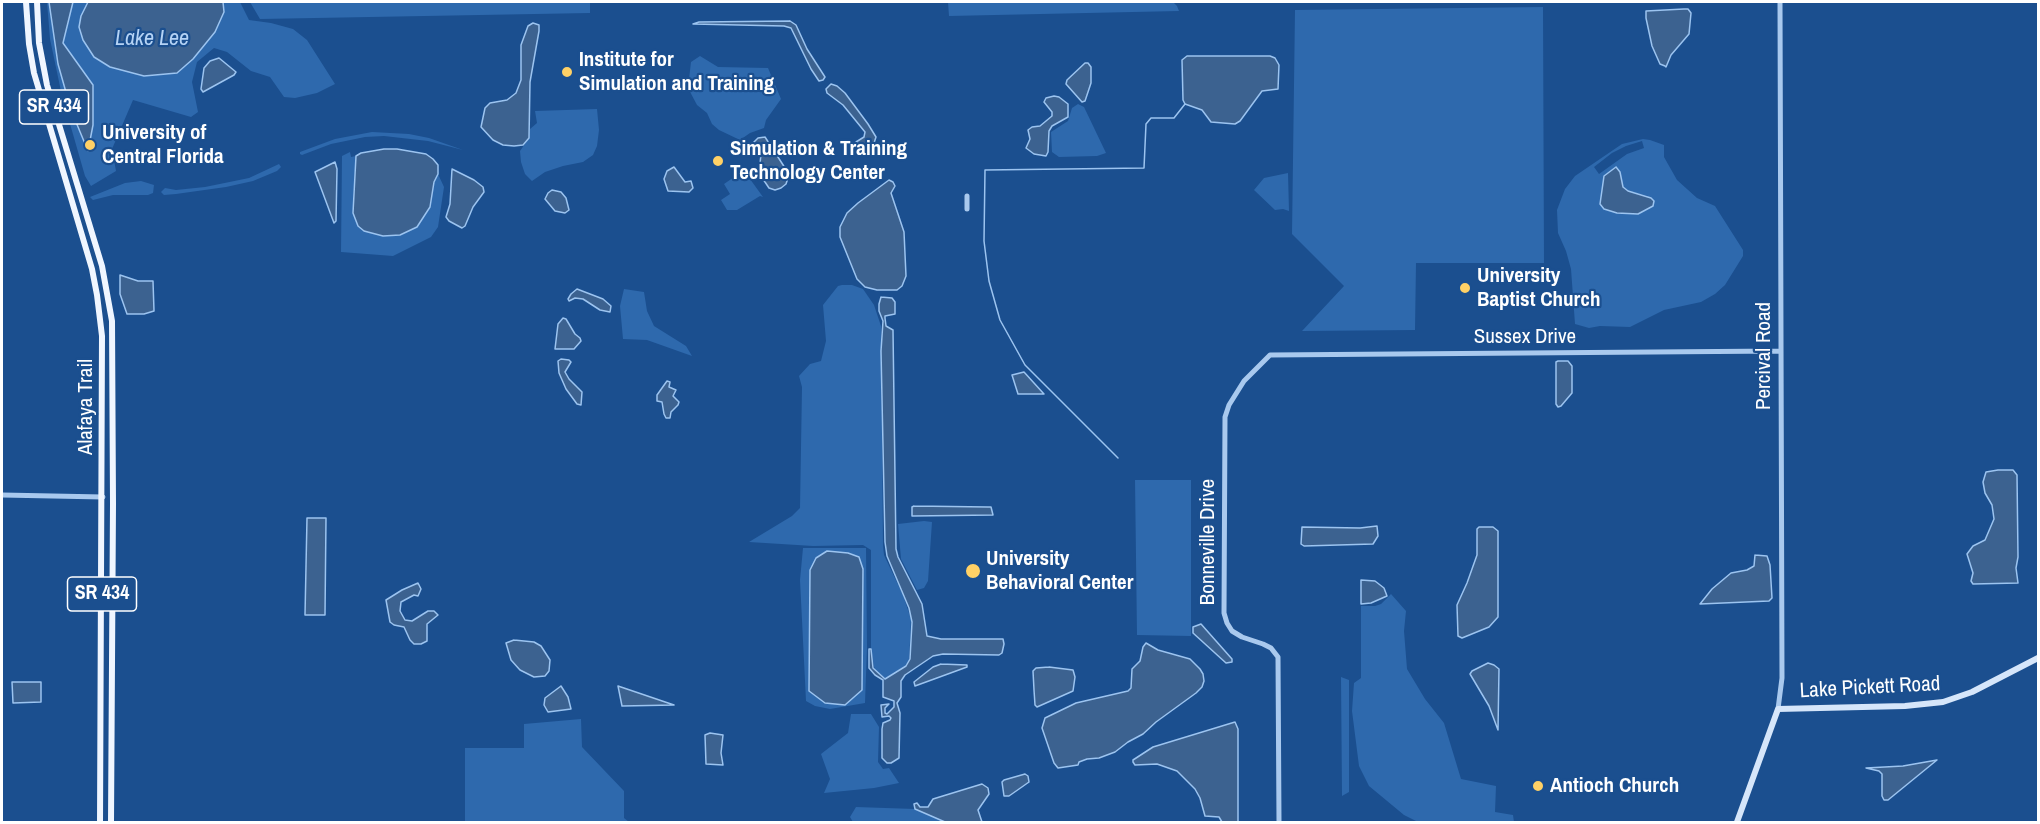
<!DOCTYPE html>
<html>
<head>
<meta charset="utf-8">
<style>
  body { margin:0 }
  #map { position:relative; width:2040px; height:824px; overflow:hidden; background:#1b4f8f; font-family:"Archivo Narrow",sans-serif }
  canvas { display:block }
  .frame { position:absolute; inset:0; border:3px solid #fff; pointer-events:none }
</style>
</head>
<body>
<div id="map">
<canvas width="2040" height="824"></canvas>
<div class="frame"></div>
</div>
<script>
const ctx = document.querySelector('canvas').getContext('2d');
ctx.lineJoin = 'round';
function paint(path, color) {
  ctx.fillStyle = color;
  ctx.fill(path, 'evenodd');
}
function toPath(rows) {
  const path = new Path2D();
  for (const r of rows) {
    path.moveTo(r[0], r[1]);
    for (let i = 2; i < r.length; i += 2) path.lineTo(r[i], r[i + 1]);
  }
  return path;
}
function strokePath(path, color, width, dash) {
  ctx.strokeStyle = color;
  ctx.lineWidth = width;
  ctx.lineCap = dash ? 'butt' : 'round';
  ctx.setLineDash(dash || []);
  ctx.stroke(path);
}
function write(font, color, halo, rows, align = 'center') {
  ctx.font = font + ' "Archivo Narrow",sans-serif';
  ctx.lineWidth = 4.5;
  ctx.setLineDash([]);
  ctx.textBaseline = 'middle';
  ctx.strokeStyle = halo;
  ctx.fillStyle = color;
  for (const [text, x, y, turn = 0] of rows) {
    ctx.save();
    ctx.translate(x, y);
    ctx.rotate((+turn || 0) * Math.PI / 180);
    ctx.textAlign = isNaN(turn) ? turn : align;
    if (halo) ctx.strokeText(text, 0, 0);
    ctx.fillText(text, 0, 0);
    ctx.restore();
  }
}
paint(toPath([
  [47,2,240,2,249,20,271,23,293,29,307,40,335,84,317,93,295,98,284,97,270,77,251,71,227,52,214,48,197,62,192,82,198,112,191,117,133,100,112,149,116,171,91,186,85,176,62,96,50,39],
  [250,2,590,2,590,13,260,19],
  [948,2,1173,2,1177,6,1179,11,949,16],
  [1543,7,1544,263,1416,263,1415,330,1302,331,1344,286,1292,234,1295,10],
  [700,56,718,67,768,68,781,99,766,120,764,128,750,133,740,140,719,130,712,124,707,113,697,105,688,88,691,62],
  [1078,104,1084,107,1106,153,1097,156,1059,157,1052,152,1051,132,1068,121,1072,108],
  [597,109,599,130,597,146,593,155,583,162,563,166,545,172,532,181,525,174,521,162,520,151,529,138,530,129,537,123,535,111],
  [372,132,409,134,429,138,463,150,428,141,384,136,365,137,331,144,302,155,300,154,300,152,335,139],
  [1643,139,1650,140,1664,145,1664,157,1677,180,1697,198,1715,206,1743,250,1743,256,1725,285,1715,294,1701,302,1664,310,1630,327,1600,326,1589,328,1575,324,1571,269,1566,251,1558,233,1557,210,1565,189,1575,176,1622,144],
  [1642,141,1644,148,1627,154,1599,174,1594,167,1612,153,1626,146],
  [1620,172,1623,187,1628,191,1648,196,1649,209,1638,214,1617,213,1604,181,1604,176],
  [350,152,351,157,356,156,353,200,430,207,434,182,438,174,444,187,438,227,431,237,393,256,341,252,342,156],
  [279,164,281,167,277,171,253,181,226,187,176,194,164,195,161,192,165,188,176,190,205,187,249,178],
  [740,173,745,180,750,179,763,197,760,196,737,210,727,210,721,200,730,194,724,184],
  [1288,173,1289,211,1283,209,1275,210,1254,190,1264,178],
  [141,181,154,185,153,193,148,195,113,195,93,200,90,197,125,183],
  [842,285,852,285,863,289,874,305,881,326,883,545,884,555,903,595,911,619,909,663,885,679,875,672,871,649,871,550,863,545,813,546,749,542,792,516,800,508,802,387,799,376,810,364,821,361,826,341,823,305,838,286],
  [624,289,644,292,647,311,654,326,686,346,692,356,647,340,623,339,620,306],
  [1135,480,1191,480,1191,636,1137,635],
  [924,521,932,522,928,581,924,588,917,590,901,559,898,524],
  [803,548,866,548,867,648,865,703,830,709,815,706,806,701,800,580],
  [1391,594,1406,611,1404,631,1407,669,1425,699,1444,723,1461,779,1496,786,1495,812,1513,815,1514,822,1418,822,1404,815,1369,786,1359,766,1352,711,1354,683,1361,678,1361,606,1375,606,1381,604],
  [1341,677,1349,680,1349,792,1342,796],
  [851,714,871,714,879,727,878,762,883,769,889,768,899,783,874,788,824,793,830,779,821,754,848,733],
  [581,719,582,747,624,791,624,818,629,822,465,822,465,748,524,748,524,724],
  [856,807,915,809,945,822,853,822,850,817]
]), '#2e69ad');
const water = toPath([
  [49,2,73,2,63,43,93,85,93,125,88,151,71,110,58,64,49,2],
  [88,2,223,2,224,12,215,32,193,59,177,73,144,76,110,67,94,57,83,40,79,27,81,16,88,2],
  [1684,9,1688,9,1691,13,1689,34,1671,55,1666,67,1665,66,1660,64,1652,46,1646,18,1646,11,1684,9],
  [790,21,796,25,807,49,825,77,823,80,819,81,811,69,791,28,784,26,693,24,699,22,790,21],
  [533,23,539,25,539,31,530,82,529,138,523,145,514,146,503,145,493,140,481,127,485,108,490,103,507,100,516,93,521,80,521,45,528,26,533,23],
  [1187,56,1270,56,1275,58,1279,65,1278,89,1262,91,1240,121,1235,124,1211,122,1202,110,1185,104,1183,100,1182,60,1187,56],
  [219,58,236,72,234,75,203,92,201,89,204,68,210,61,219,58],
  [1085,63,1088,63,1091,67,1091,83,1085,101,1082,102,1066,84,1067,80,1085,63],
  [831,84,837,86,845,93,868,124,876,137,874,143,866,146,856,142,864,137,865,132,843,105,827,93,826,89,831,84],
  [1054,96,1059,97,1068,104,1068,117,1052,126,1049,131,1048,152,1046,156,1034,154,1026,148,1030,139,1028,130,1032,127,1040,126,1052,116,1052,112,1044,102,1046,98,1054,96],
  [765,137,787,171,788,178,786,184,781,188,775,190,769,188,759,173,761,154,753,143,758,138,765,137],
  [384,149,397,149,426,154,433,159,438,165,438,174,434,182,430,207,417,227,400,235,383,236,364,231,358,226,353,213,356,156,361,153,384,149],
  [335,162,337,169,336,221,334,223,315,172,335,162],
  [674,167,685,182,691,181,693,188,689,192,668,191,664,179,667,171,674,167],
  [1616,167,1620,172,1623,187,1628,191,1651,198,1654,201,1653,206,1638,214,1617,213,1604,209,1600,204,1604,176,1616,167],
  [452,169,474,180,483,187,484,192,473,207,465,226,462,228,449,221,446,217,450,204,452,169],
  [889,180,893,182,895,186,891,193,904,232,906,276,902,286,897,290,877,290,865,287,857,279,840,237,840,227,847,213,858,203,889,180],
  [552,190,561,192,566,198,569,210,565,213,555,211,545,199,548,193,552,190],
  [120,275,138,281,153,281,154,311,144,314,127,314,120,294,120,275],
  [577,289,603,299,611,306,610,312,600,310,583,299,575,298,569,301,568,299,571,294,577,289],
  [881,297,892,298,895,302,895,314,885,316,885,318,886,326,893,330,896,549,898,557,922,604,927,636,941,639,1003,639,1004,644,1002,653,999,655,943,654,933,656,905,675,901,681,901,697,897,703,900,713,899,758,891,763,887,763,882,758,882,729,883,723,890,720,891,718,889,716,882,717,881,705,889,704,885,708,885,713,887,714,894,707,894,701,883,697,883,680,875,675,869,668,869,649,871,649,873,668,885,679,906,666,910,659,912,622,909,608,887,556,885,542,881,351,883,321,879,311,879,304,881,297],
  [563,318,566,319,575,334,580,338,581,341,574,349,555,349,558,324,563,318],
  [561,359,569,360,571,362,565,372,569,379,582,392,581,405,577,404,566,389,559,373,558,361,561,359],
  [1558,361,1568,361,1572,366,1572,393,1561,406,1558,407,1556,404,1556,362,1558,361],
  [1024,372,1044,394,1018,394,1012,375,1024,372],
  [667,381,670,382,669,387,676,390,673,396,679,402,678,405,671,412,670,418,666,418,664,414,662,402,657,401,657,395,667,381],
  [1998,470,2013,470,2017,475,2018,557,2016,568,2018,583,1973,584,1971,581,1973,573,1967,554,1973,546,1985,540,1994,519,1992,505,1985,493,1983,482,1986,472,1998,470],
  [914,506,988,507,991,507,993,515,912,516,912,507,914,506],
  [307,518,326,518,325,615,305,615,307,518],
  [1377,526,1378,536,1373,544,1304,546,1301,544,1302,527,1360,528,1377,526],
  [1479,527,1493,527,1498,531,1498,617,1489,627,1462,638,1458,636,1457,605,1467,583,1477,555,1477,529,1479,527],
  [827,551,848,553,859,557,863,569,862,690,845,705,825,703,809,691,810,570,816,558,827,551],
  [1755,555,1767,556,1770,565,1772,598,1769,601,1700,604,1712,589,1731,573,1747,570,1754,566,1755,555],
  [1361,580,1375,581,1384,588,1387,596,1371,603,1361,604,1361,580],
  [418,583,421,589,418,596,414,595,401,602,400,611,405,620,412,621,428,611,434,611,438,615,427,624,427,641,421,644,414,644,410,640,404,627,394,625,390,622,386,600,402,590,418,583],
  [1201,624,1232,659,1232,662,1226,663,1193,633,1193,627,1201,624],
  [514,640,534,642,541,646,550,660,549,671,545,676,534,677,520,670,511,660,506,643,514,640],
  [1146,643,1158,650,1190,659,1200,669,1203,674,1204,681,1202,687,1196,693,1156,722,1143,734,1128,742,1115,752,1099,758,1087,759,1079,762,1078,765,1058,768,1054,763,1042,728,1045,718,1076,703,1128,691,1131,688,1132,669,1140,661,1143,647,1146,643],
  [1488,663,1494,665,1499,669,1498,730,1489,706,1470,674,1472,671,1488,663],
  [941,664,967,665,967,667,915,686,914,682,933,667,941,664],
  [1049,667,1073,670,1075,677,1073,691,1037,707,1035,705,1034,690,1033,671,1036,668,1049,667],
  [12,682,41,682,41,702,13,703,12,682],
  [561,686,568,697,571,709,548,712,544,705,545,698,561,686],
  [618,686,674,705,622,706,618,686],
  [1235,722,1238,729,1238,822,1222,822,1219,817,1205,816,1200,798,1195,789,1177,771,1157,764,1135,765,1133,762,1133,760,1153,747,1235,722],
  [710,733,723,735,721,753,723,765,706,764,705,735,710,733],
  [1937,760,1888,800,1884,800,1882,796,1882,774,1879,771,1866,768,1903,766,1937,760],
  [1025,774,1028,776,1029,782,1009,796,1004,796,1002,782,1004,780,1025,774],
  [982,784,988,788,989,794,978,810,982,822,945,822,915,809,914,804,917,803,920,807,928,807,933,799,982,784]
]);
paint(water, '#3c6290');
strokePath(water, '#9cc4f0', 1.5);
strokePath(toPath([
  [1118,458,1025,365,1000,320,989,281,984,241,985,170,1144,168,1146,124,1151,118,1174,118,1185,104]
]), '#9cc4f0', 1.5);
strokePath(toPath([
  [967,196,967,209],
  [2,495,103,497],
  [1778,709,1782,678,1780,2],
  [1279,822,1278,657,1271,648,1263,644,1242,637,1232,631,1227,623,1224,613,1225,417,1229,405,1244,381,1270,355,1780,351]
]), '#a9c9ee', 5);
strokePath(toPath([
  [1737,822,1778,709,1905,706,1943,702,1972,692,2038,658]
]), '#d6e6fa', 6);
strokePath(toPath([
  [26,2,29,44,34,73,92,269,97,295,102,336,100,822],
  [37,2,39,43,47,85,102,266,112,321,113,504,111,822]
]), '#f0f6ff', 6);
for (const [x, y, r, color] of [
  [567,72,6,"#ffd166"],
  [90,145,6,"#ffd166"],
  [718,161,6,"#ffd166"],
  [1465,288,6,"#ffd166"],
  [973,571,8,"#ffd166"],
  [1538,786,6,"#ffd166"]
]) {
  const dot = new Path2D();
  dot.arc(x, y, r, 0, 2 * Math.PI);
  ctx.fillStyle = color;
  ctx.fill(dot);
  strokePath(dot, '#1b4f8f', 2);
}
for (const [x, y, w] of [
  [54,107,69],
  [102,594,69]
]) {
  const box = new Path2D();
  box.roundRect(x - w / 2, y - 17, w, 34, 4.5);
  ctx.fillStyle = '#1b4f8f';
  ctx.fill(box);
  strokePath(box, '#fff', 1.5);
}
write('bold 20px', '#fff', null, [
  ["SR 434",54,107],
  ["SR 434",102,594]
]);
write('bold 21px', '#fff', '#1b4f8f', [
  ["Institute for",579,60],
  ["Simulation and Training",579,84],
  ["University of",102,133],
  ["Central Florida",102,157],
  ["Simulation & Training",730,149],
  ["Technology Center",730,173],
  ["University",1477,276],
  ["Baptist Church",1477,300],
  ["University",986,559],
  ["Behavioral Center",986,583],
  ["Antioch Church",1550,786]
], 'left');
write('21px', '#fff', '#1b4f8f', [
  ["Sussex Drive",1525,337],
  ["Percival Road",1764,356,-90],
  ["Alafaya Trail",86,407,-90],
  ["Bonneville Drive",1208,542,-90],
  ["Lake Pickett Road",1870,688,-3]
]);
write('italic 22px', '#b5d3f5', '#1b4f8f', [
  ["Lake Lee",152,39]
]);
</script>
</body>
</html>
